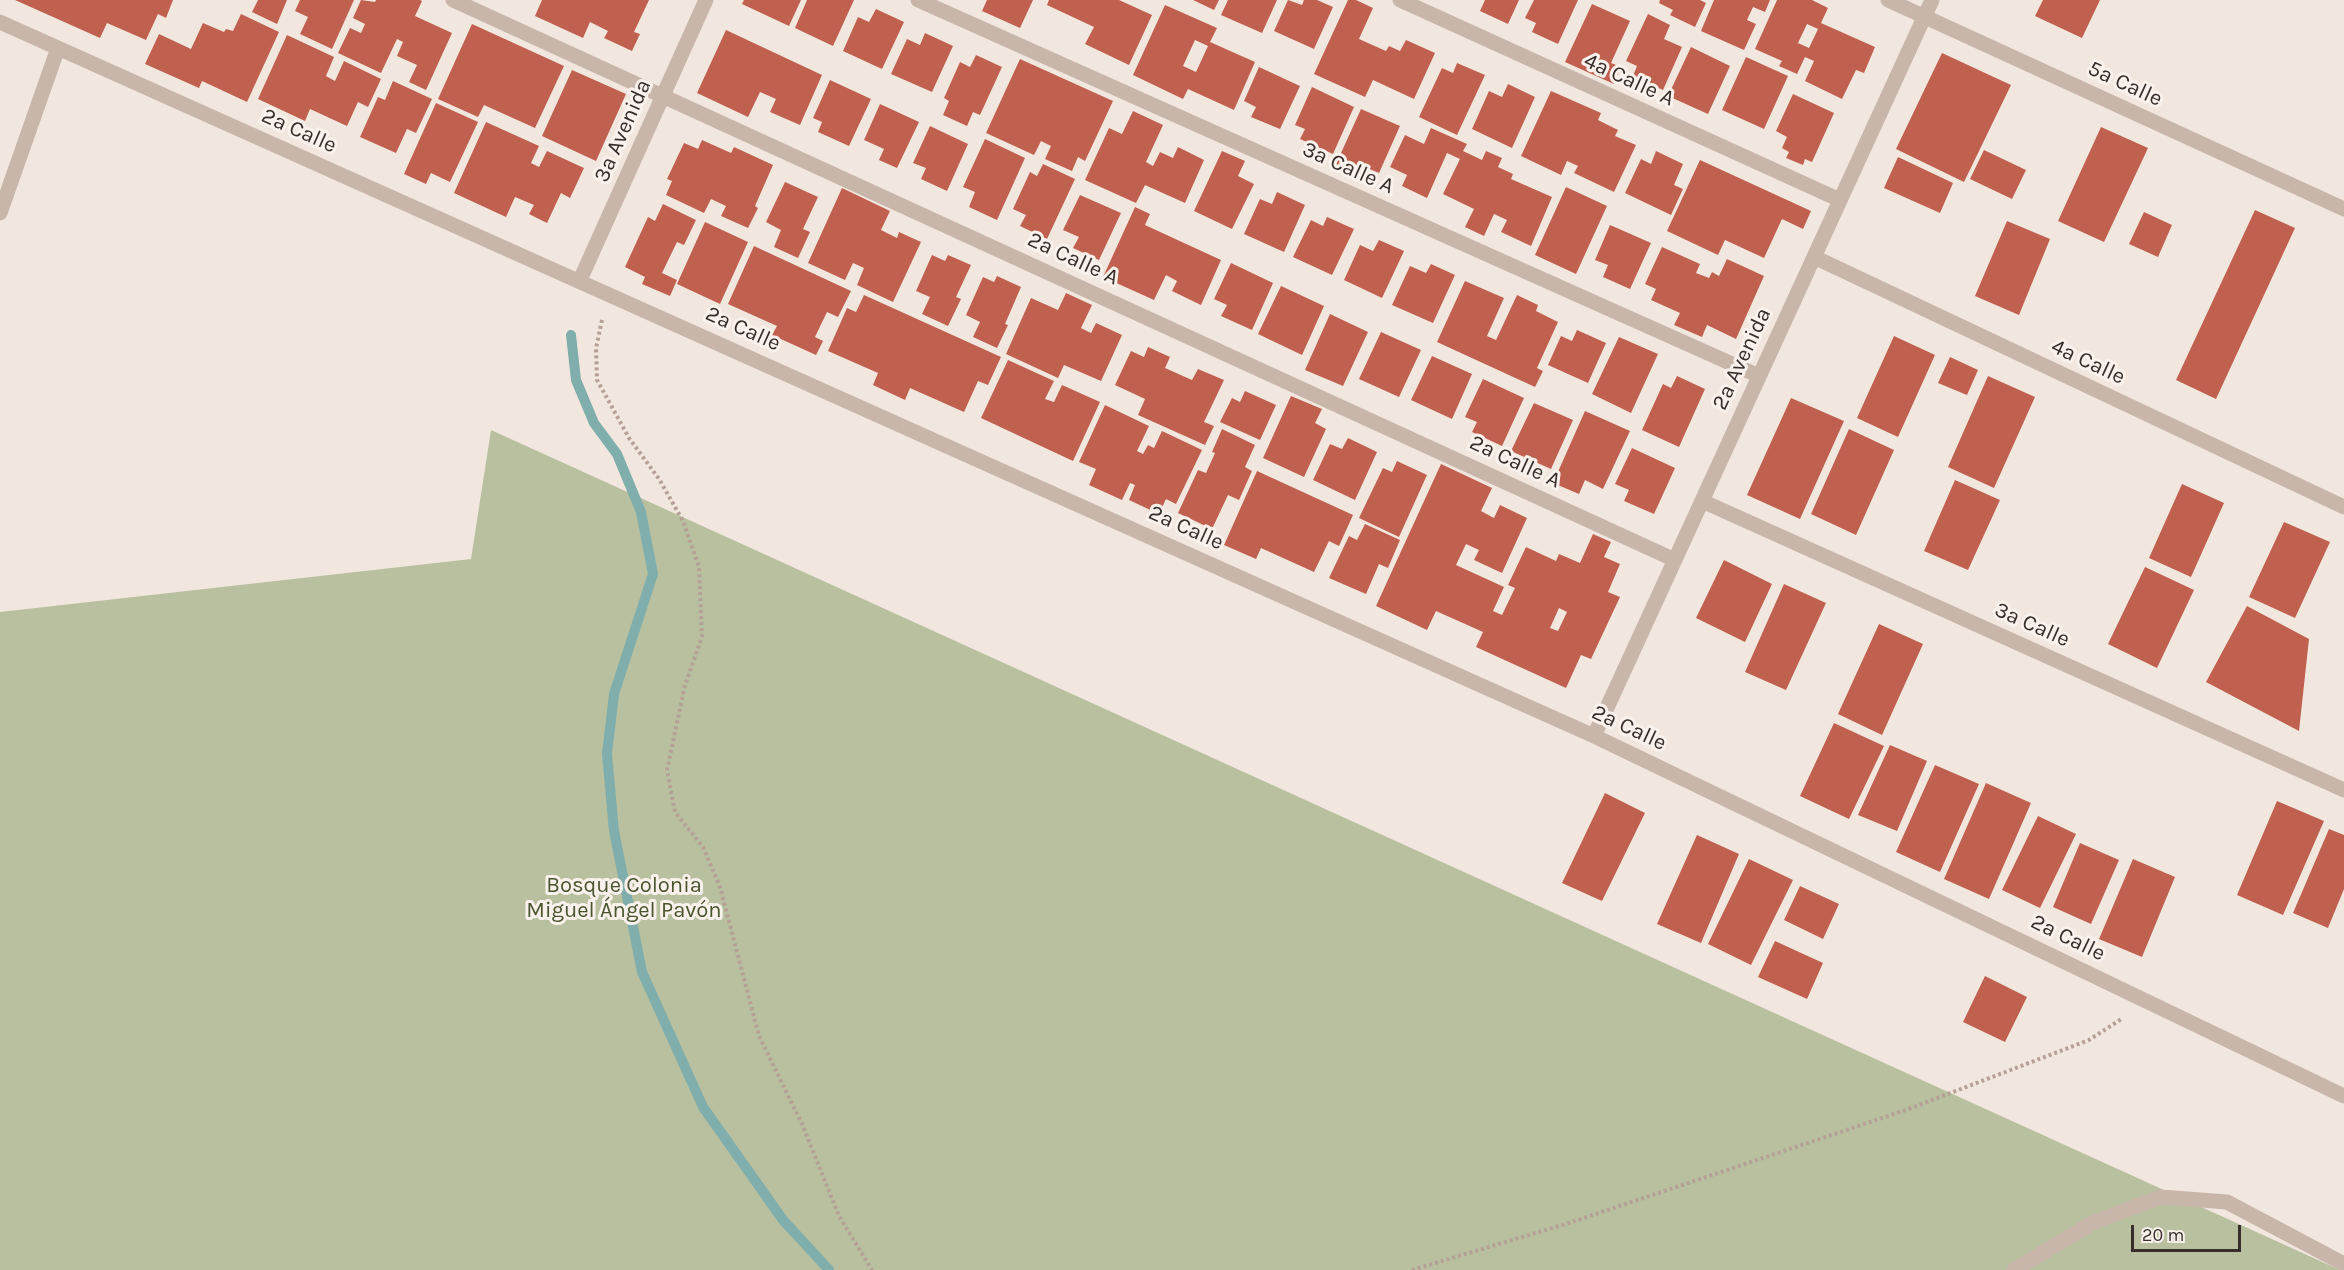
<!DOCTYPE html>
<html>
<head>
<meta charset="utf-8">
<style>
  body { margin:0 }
  #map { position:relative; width:2344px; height:1270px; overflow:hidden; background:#f2e7df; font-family:Karla,sans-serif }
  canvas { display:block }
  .scale { position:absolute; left:2131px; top:1225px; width:110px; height:27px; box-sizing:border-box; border:3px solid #372d2a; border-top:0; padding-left:8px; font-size:18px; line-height:21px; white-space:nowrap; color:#372d2a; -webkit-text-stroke:4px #f9f1eb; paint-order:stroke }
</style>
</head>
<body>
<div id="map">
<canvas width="2344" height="1270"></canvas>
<div class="scale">20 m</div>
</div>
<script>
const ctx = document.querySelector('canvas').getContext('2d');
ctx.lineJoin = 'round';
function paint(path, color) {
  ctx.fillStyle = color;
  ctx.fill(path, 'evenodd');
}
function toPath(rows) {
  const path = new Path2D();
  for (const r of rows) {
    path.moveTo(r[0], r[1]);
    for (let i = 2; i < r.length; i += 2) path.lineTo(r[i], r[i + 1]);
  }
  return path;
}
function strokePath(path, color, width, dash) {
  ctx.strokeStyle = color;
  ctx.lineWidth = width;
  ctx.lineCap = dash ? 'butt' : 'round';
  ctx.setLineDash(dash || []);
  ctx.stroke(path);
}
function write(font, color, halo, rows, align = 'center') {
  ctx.font = font + ' Karla,sans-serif';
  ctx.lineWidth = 6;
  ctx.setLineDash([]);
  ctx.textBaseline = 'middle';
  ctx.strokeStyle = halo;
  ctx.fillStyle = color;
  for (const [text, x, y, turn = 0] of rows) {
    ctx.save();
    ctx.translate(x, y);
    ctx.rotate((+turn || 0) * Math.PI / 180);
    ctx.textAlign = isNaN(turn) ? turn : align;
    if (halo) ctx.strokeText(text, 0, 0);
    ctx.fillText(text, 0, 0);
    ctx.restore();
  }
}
paint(toPath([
  [491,430,2340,1270,0,1270,0,612,471,559]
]), '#b8c09f');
strokePath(toPath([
  [571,335,576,380,594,423,617,454,641,512,653,574,614,694,607,754,614,831,642,972,703,1107,783,1220,829,1270]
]), '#7faeac', 10);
paint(toPath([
  [15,0,173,0,166,18,158,14,146,40,107,23,100,38],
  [258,0,287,0,277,24,252,12],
  [300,0,354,0,332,49,300,34,308,17,295,11],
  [361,0,375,2,376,0,420,0,422,1,415,16,452,33,426,90,409,82,417,65,397,56,403,42,397,39,381,73,338,53,350,28,361,33,365,24,353,18],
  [542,0,649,0,634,32,640,34,632,51,604,38,608,31,590,22,583,38,535,16],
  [744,0,801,0,789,26,742,4],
  [807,0,854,0,833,46,795,28],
  [987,0,1033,0,1020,28,982,11],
  [1049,0,1119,0,1152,15,1129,65,1085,44,1094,27,1047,5],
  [1193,0,1219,0,1214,10],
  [1228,0,1277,0,1262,33,1221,15],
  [1288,0,1302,5,1304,0,1317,0,1333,7,1314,49,1274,31],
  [1348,0,1356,0,1373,8,1359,39,1386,51,1389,46,1400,51,1406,40,1435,53,1414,99,1373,80,1365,97,1314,74],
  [1485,0,1519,0,1508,24,1480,11],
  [1534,0,1578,0,1558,44,1532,32,1536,23,1525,18],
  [1660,0,1700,0,1706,3,1695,27,1670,15,1673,10,1659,3],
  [1714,0,1770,0,1765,12,1753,7,1747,20,1756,24,1744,50,1701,31],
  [1777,0,1812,0,1828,8,1821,23,1875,47,1864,73,1856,70,1842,99,1805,81,1814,61,1805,57,1797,74,1779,66,1782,61,1755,49],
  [1807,24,1818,29,1809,48,1798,43],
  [2043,0,2100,0,2082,38,2035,16],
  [1592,4,1630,21,1611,63,1621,67,1614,84,1565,62],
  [1165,5,1217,28,1210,42,1255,62,1234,110,1188,89,1183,99,1133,75],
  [1195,40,1208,46,1196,72,1183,66],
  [876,9,904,22,882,69,843,51,858,17,869,22],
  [241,14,279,32,247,102,202,81,199,88,145,64,159,34,191,49,203,23,224,32,226,29,233,31],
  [1648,14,1670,25,1664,39,1682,47,1663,90,1633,76,1637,66,1626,61],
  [472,24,564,66,535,128,484,105,478,117,438,99],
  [726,30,822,75,800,125,770,112,776,99,760,92,748,117,697,93],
  [925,33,953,46,932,92,891,74,907,39,920,45],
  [287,35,334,57,326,76,335,81,344,61,381,79,368,107,358,102,347,126,310,109,305,121,258,99],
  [1691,47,1730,66,1708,114,1668,96],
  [1942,53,2011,85,1964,182,1896,149],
  [976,55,1002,67,980,115,973,112,967,126,943,115,949,101,944,98,960,62,970,67],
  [1746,57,1788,76,1764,129,1722,110],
  [1020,59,1113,101,1085,161,1078,157,1072,171,1045,159,1051,146,1041,141,1034,155,986,133],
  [1457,63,1485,75,1457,135,1419,117,1442,68,1453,73],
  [1259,67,1300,86,1280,129,1251,117,1256,107,1244,101],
  [572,70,626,94,596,161,542,136],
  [830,80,871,99,849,146,818,132,822,122,813,118],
  [393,81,432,99,416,133,407,129,396,153,360,137,378,97,385,100],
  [1508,84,1535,97,1512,148,1472,129,1489,91,1502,97],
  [1312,87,1354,107,1333,154,1300,139,1305,129,1295,125],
  [1551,91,1601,113,1598,120,1618,130,1615,136,1636,145,1614,192,1574,173,1578,166,1567,161,1561,175,1521,156],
  [1793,94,1834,113,1812,162,1805,159,1803,165,1786,158,1789,152,1782,148,1787,137,1776,131],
  [436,103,478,122,450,182,431,173,426,184,404,174],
  [880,104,919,122,897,168,879,160,884,149,864,140],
  [1361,109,1400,126,1379,173,1365,167,1361,175,1336,164],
  [1133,111,1163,125,1146,162,1153,166,1160,152,1173,158,1178,147,1204,160,1185,203,1145,185,1136,203,1085,180,1109,128,1122,134],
  [486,122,539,146,531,163,539,167,547,151,584,168,570,198,561,193,547,223,529,214,534,205,515,197,506,217,454,193],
  [930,126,968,144,947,191,921,179,926,168,913,163],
  [2101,127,2148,148,2104,242,2058,221],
  [1431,128,1467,144,1463,151,1482,160,1486,151,1502,158,1498,167,1513,174,1511,179,1552,197,1531,246,1501,232,1507,220,1494,214,1484,236,1465,227,1474,209,1443,194,1460,159,1447,153,1427,198,1402,186,1407,175,1390,167,1405,135,1424,144],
  [985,139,1025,158,997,220,969,207,975,192,963,187],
  [702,140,731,153,734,147,773,165,755,206,758,208,748,228,721,216,726,206,711,199,704,213,666,195,672,181,667,179,684,143,698,149],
  [1984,150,2026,170,2012,199,1970,179],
  [1222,151,1245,161,1238,176,1254,184,1232,229,1194,211],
  [1656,151,1683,164,1674,185,1683,189,1671,215,1625,193,1641,159,1651,164],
  [1898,157,1953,183,1940,213,1884,188],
  [1700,160,1811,211,1803,229,1782,219,1764,258,1725,240,1718,255,1667,231],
  [1043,164,1075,179,1047,239,1020,226,1026,215,1013,209,1030,172,1037,176],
  [785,182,818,197,803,229,810,232,798,258,774,247,781,230,766,222],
  [1566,187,1607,206,1576,274,1535,255],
  [842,188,890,211,881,230,897,238,899,232,921,242,893,302,857,285,864,268,853,263,845,280,808,263],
  [1277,192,1305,205,1284,252,1244,234,1260,199,1272,204],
  [1080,195,1121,213,1099,260,1073,248,1079,237,1063,230],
  [663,204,696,220,684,245,677,242,662,273,677,280,670,296,642,284,645,277,625,267,648,217,655,221],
  [1135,207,1150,214,1145,225,1221,260,1201,305,1172,291,1177,281,1166,275,1154,300,1103,277],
  [2255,210,2295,228,2216,399,2176,380],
  [2144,212,2172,225,2158,257,2129,244],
  [1327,217,1354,229,1332,275,1293,257,1311,220,1323,226],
  [2007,221,2050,239,2019,315,1975,296],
  [705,222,748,242,720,304,677,284],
  [1610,225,1651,243,1630,289,1603,277,1608,265,1595,260],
  [1379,240,1404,251,1382,298,1344,280,1360,245,1373,251],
  [754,246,851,291,838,317,827,312,815,337,823,341,816,355,772,335,777,326,728,304],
  [1662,247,1700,264,1696,273,1709,278,1712,272,1719,276,1727,259,1764,276,1736,339,1707,325,1702,337,1674,325,1680,313,1651,300,1656,289,1645,284],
  [932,255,945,261,948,255,971,265,956,297,961,299,948,326,922,314,930,297,916,291],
  [1231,263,1273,283,1252,330,1221,316,1227,305,1214,299],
  [1431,264,1455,275,1433,323,1392,305,1410,266,1426,273],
  [997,276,1021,287,1005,324,1008,325,997,348,973,337,980,322,966,315,983,277,994,282],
  [1465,281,1504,298,1487,336,1496,340,1517,295,1538,305,1536,311,1558,322,1537,368,1543,371,1535,387,1437,342],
  [1281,286,1324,306,1302,355,1258,334],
  [1066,293,1092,305,1081,328,1091,333,1096,323,1122,335,1101,381,1064,365,1058,378,1006,354,1031,298,1058,310],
  [864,295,1001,357,988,385,978,381,964,412,910,388,905,400,873,385,878,373,828,351,847,308,856,312],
  [1330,314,1368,332,1343,386,1305,370],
  [1577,330,1606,343,1588,383,1548,365,1561,336,1572,341],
  [1381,332,1421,350,1399,397,1359,379],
  [1894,336,1935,355,1898,437,1857,418],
  [1619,337,1658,354,1631,413,1592,394],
  [1148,347,1170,357,1165,368,1192,380,1198,369,1224,380,1204,422,1214,426,1205,445,1138,415,1145,399,1115,385,1131,351,1144,357],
  [1432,356,1472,374,1452,419,1411,400],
  [1950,357,1978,370,1967,395,1938,383],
  [1008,360,1054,381,1045,399,1054,402,1062,385,1100,402,1073,461,981,418],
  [1677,376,1705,389,1679,447,1642,430,1663,384,1671,388],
  [1988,376,2035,397,1994,488,1948,467],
  [1483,379,1524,398,1502,446,1472,432,1477,422,1465,417],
  [1245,391,1276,405,1260,440,1220,422,1232,398,1240,402],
  [1291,396,1322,409,1315,423,1326,429,1304,477,1263,458],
  [1791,398,1844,421,1800,519,1747,495],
  [1534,403,1573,420,1551,469,1511,451],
  [1105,405,1149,426,1137,451,1143,454,1148,445,1154,448,1162,431,1202,450,1176,504,1166,499,1159,514,1129,500,1135,485,1130,483,1122,500,1089,485,1096,469,1079,462],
  [1585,411,1630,431,1603,489,1585,480,1579,494,1553,483],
  [1222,429,1255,445,1245,467,1252,471,1239,500,1228,495,1212,529,1178,513,1198,470,1206,473,1215,453,1212,452],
  [1849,429,1894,450,1856,535,1811,514],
  [1348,438,1377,452,1355,500,1313,480,1330,444,1342,449],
  [1632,448,1675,468,1654,514,1624,501,1629,490,1615,484],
  [1397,461,1427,475,1399,537,1359,518,1383,468,1392,472],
  [1441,464,1492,488,1481,511,1494,518,1500,505,1527,518,1502,573,1474,560,1479,550,1466,544,1456,565,1504,587,1493,611,1502,615,1515,588,1508,585,1526,547,1556,561,1559,554,1580,563,1593,534,1611,542,1604,557,1620,564,1608,592,1620,597,1591,659,1581,655,1566,688,1476,647,1483,632,1436,611,1427,630,1376,606],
  [1559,608,1567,612,1558,631,1550,628],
  [1257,471,1353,515,1339,546,1329,541,1314,572,1261,548,1256,559,1224,545],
  [1955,480,2000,500,1968,570,1924,551],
  [2182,484,2224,503,2191,577,2149,558],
  [2284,522,2330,542,2295,618,2249,597],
  [1365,524,1400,540,1388,568,1379,564,1366,594,1329,578,1349,536,1357,540],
  [1724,560,1772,584,1745,642,1696,618],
  [2145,567,2194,590,2157,668,2108,644],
  [1784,584,1826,603,1786,690,1745,672],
  [2247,606,2309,639,2299,731,2206,682],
  [1879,624,1923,644,1882,735,1838,714],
  [1834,723,1884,746,1849,819,1800,796],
  [1890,745,1927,761,1897,831,1858,815],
  [1935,765,1979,784,1940,872,1896,852],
  [1986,783,2031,803,1989,899,1944,879],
  [1605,793,1645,813,1602,901,1562,883],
  [2277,801,2324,821,2283,915,2237,895],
  [2038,816,2076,834,2040,908,2002,890],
  [2329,829,2344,835,2344,889,2328,928,2293,913],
  [1697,835,1739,854,1701,943,1657,924],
  [2080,843,2119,860,2091,924,2053,907],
  [1749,859,1793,880,1751,965,1708,944],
  [2133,859,2175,877,2142,957,2099,939],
  [1800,886,1839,904,1823,939,1784,920],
  [1775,941,1823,963,1807,999,1758,977],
  [1985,976,2027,997,2005,1042,1963,1022]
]), '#c0604e');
strokePath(toPath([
  [602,320,596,348,597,380,629,438,659,479,683,521,699,567,702,637,685,685,667,770,675,812,703,847,720,887,759,1036,802,1124,839,1216,872,1270],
  [1412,1270,1569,1223,1906,1110,2089,1040,2123,1018]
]), '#b5a095', 4, [3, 3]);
strokePath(toPath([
  [453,0,1675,560],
  [918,0,1759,376],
  [1400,0,1840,200],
  [1888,0,2344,209],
  [0,22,1594,736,2344,1096],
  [0,213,58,48],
  [1814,257,2344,507],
  [580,280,706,0],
  [1702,501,2344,790],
  [1594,736,1932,0],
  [2014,1270,2094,1222,2161,1197,2227,1202,2344,1264]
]), '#c9b6ab', 15);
write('22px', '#372d2a', '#f9f1eb', [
  ["4a Calle A",1629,80,25],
  ["5a Calle",2125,84,25],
  ["2a Calle",299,131,24],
  ["3a Avenida",623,131,-66],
  ["3a Calle A",1348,168,24],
  ["2a Calle A",1073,259,25],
  ["2a Calle",743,329,24],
  ["2a Avenida",1742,359,-65],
  ["4a Calle",2088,362,25],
  ["2a Calle A",1515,462,25],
  ["2a Calle",1186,528,24],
  ["3a Calle",2032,625,24],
  ["2a Calle",1629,728,25],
  ["2a Calle",2068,938,26]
]);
write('22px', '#4a552f', '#f9f1eb', [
  ["Bosque Colonia",624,886],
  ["Miguel Ángel Pavón",624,911]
]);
</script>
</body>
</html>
